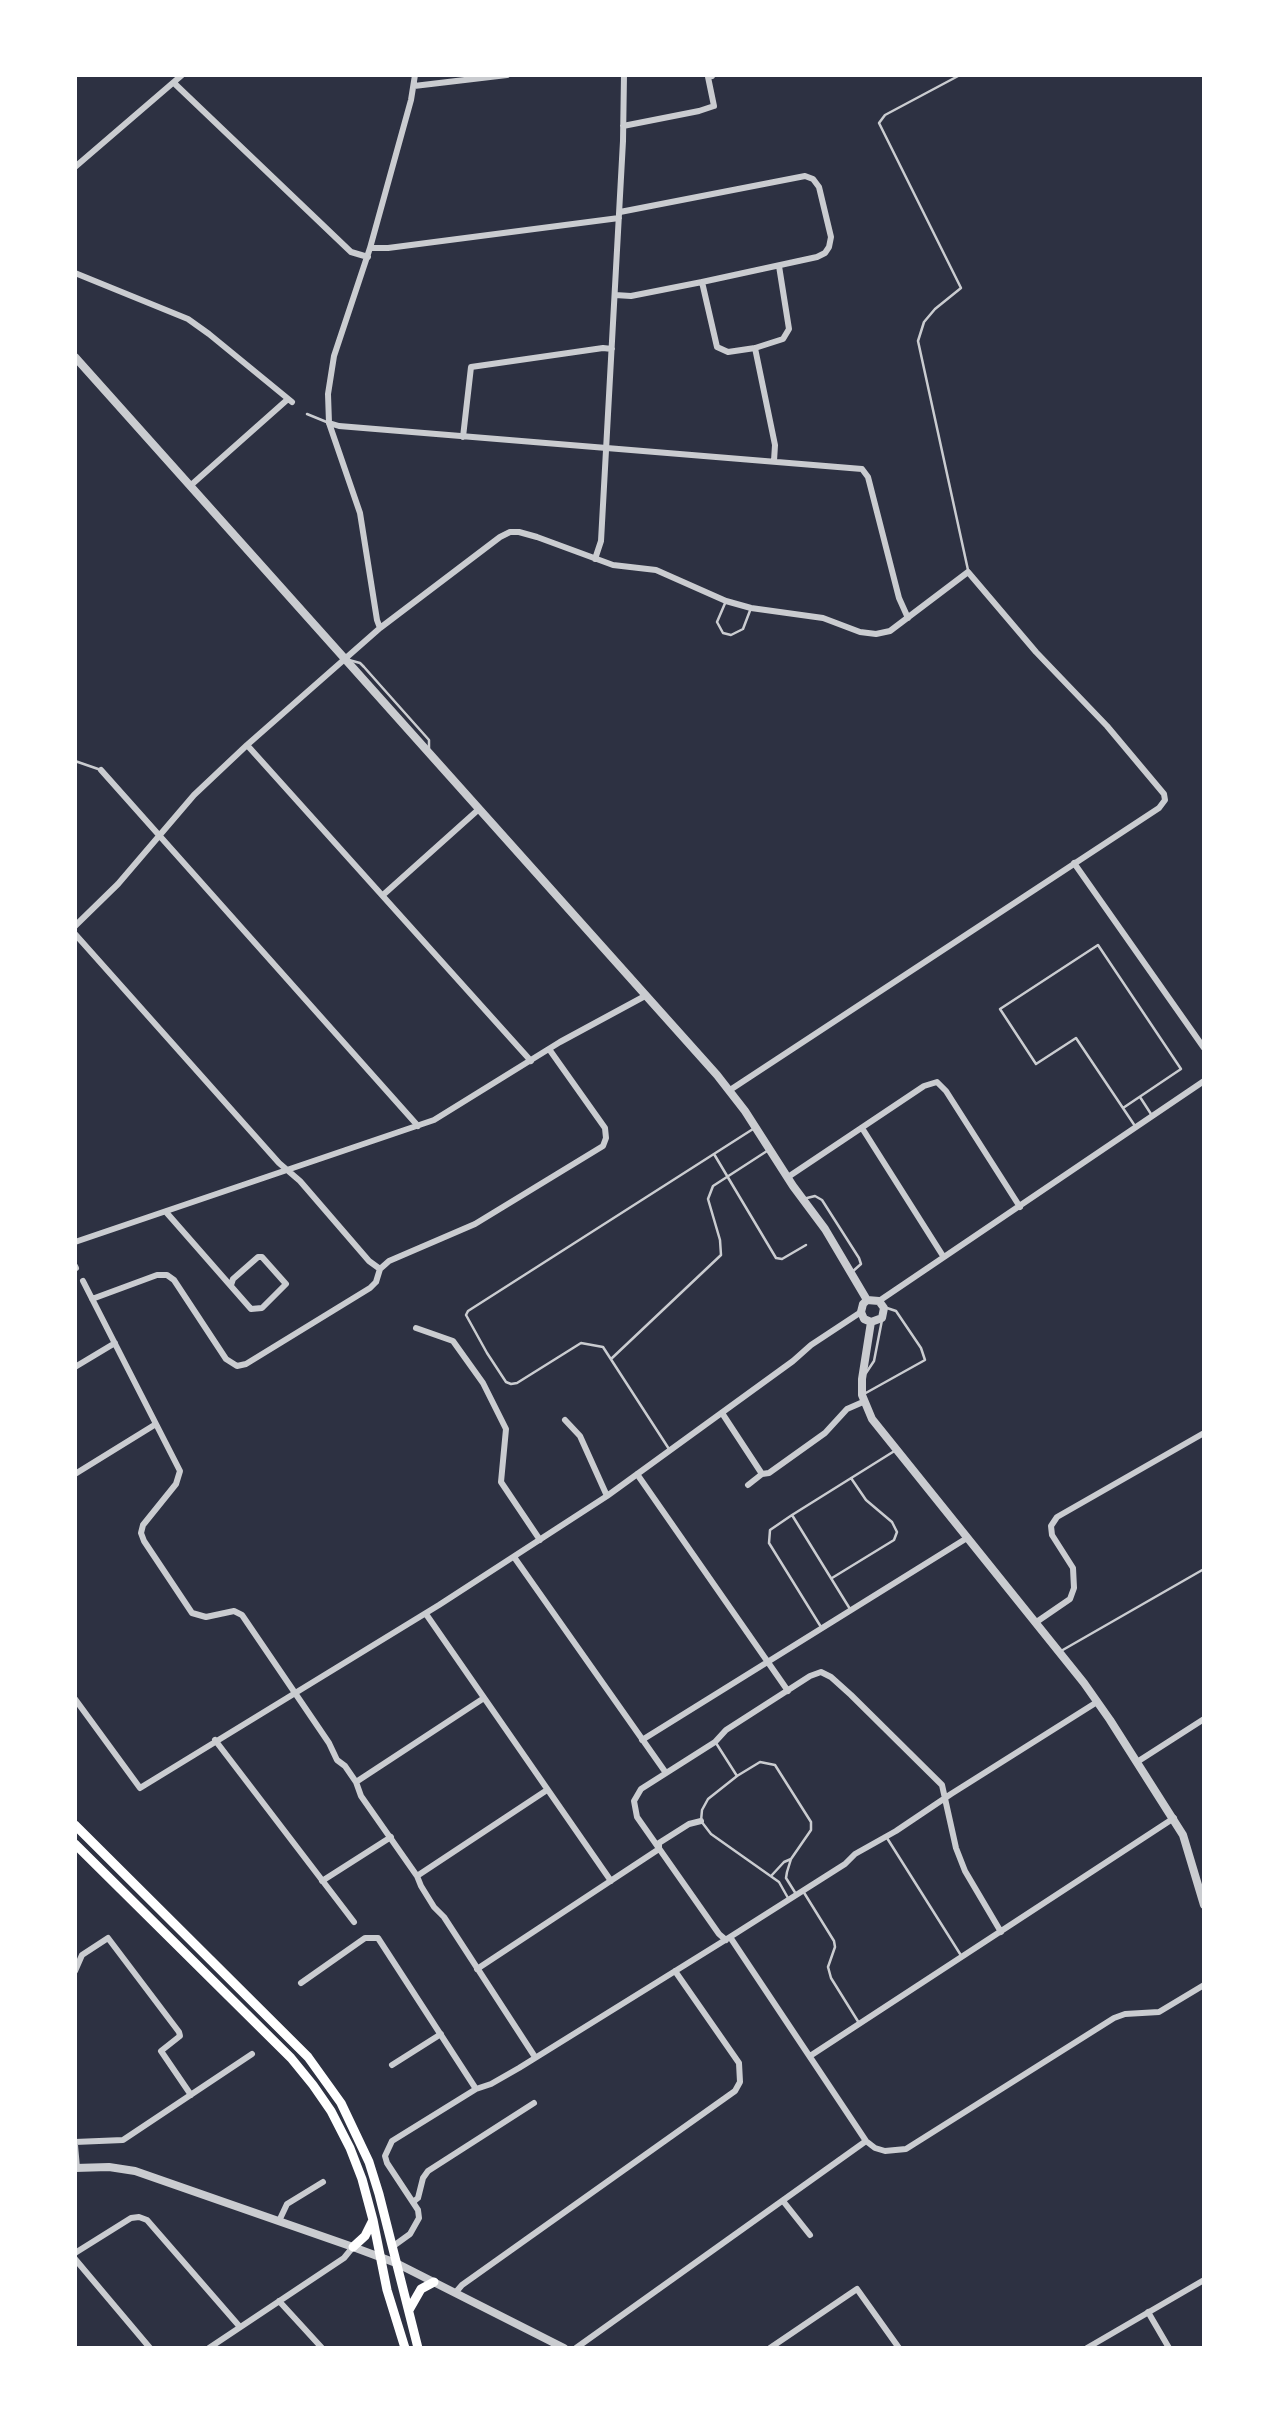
<!DOCTYPE html>
<html>
<head>
<meta charset="utf-8">
<style>
  body { margin:0 }
  #map { position:relative; width:1279px; height:2423px; overflow:hidden; background:#2d3142; font-family:"DejaVu Sans",sans-serif }
  canvas { display:block }
  .frame { position:absolute; inset:0; border:77px solid #fff; pointer-events:none }
</style>
</head>
<body>
<div id="map">
<canvas width="1279" height="2423"></canvas>
<div class="frame"></div>
</div>
<script>
const ctx = document.querySelector('canvas').getContext('2d');
ctx.lineJoin = 'round';
function toPath(rows) {
  const path = new Path2D();
  for (const r of rows) {
    path.moveTo(r[0], r[1]);
    for (let i = 2; i < r.length; i += 2) path.lineTo(r[i], r[i + 1]);
  }
  return path;
}
function strokePath(path, color, width, dash) {
  ctx.strokeStyle = color;
  ctx.lineWidth = width;
  ctx.lineCap = dash ? 'butt' : 'round';
  ctx.setLineDash(dash || []);
  ctx.stroke(path);
}
strokePath(toPath([
  [960,75,885,115,879,123,961,288,935,309,924,322,918,341,968,570],
  [307,414,329,423],
  [726,601,717,622,723,633,731,635,743,629,751,608],
  [349,660,360,663,364,667,429,740,429,748],
  [75,761,101,770],
  [1140,1097,1151,1114],
  [1123,1108,1181,1069,1098,945,1000,1009,1036,1064,1076,1038,1135,1126],
  [714,1154,776,1258,782,1259,806,1245],
  [803,1199,815,1196,822,1200,859,1258,861,1264,852,1272],
  [611,1359,721,1255,720,1240,708,1199,713,1186,767,1151],
  [866,1373,874,1361,882,1320],
  [864,1394,925,1360,921,1348,896,1311,887,1308],
  [669,1449,603,1347,581,1343,517,1383,511,1384,506,1382,487,1353,466,1315,468,1311,753,1129],
  [792,1515,896,1450],
  [832,1578,894,1540,897,1532,892,1522,866,1500,851,1478],
  [821,1627,769,1543,770,1530,792,1515,850,1609],
  [1061,1651,1204,1569],
  [716,1743,737,1776],
  [887,1838,962,1957],
  [772,1875,784,1862,791,1859],
  [803,1891,834,1941,835,1947,828,1967,831,1978,859,2023],
  [788,1898,779,1882,711,1834,701,1821,702,1810,708,1799,737,1776,760,1762,775,1765,811,1822,811,1830,791,1859,787,1872,786,1878,796,1894]
]), '#caccd0', 2.5);
strokePath(toPath([
  [174,83,351,252,368,257],
  [414,86,507,75],
  [623,126,699,111,714,106,708,77,712,76],
  [75,167,182,75],
  [370,248,388,248,619,218],
  [75,273,188,319,209,334,292,402],
  [702,282,717,347,728,352,755,348,783,339,789,329,779,266],
  [615,295,631,296,702,282,817,257,825,253,829,247,831,237,819,187,813,179,805,176,620,212],
  [755,348,775,445,774,461],
  [329,423,339,426,862,469,868,477,899,598,908,618],
  [463,437,471,367,603,348,612,349],
  [190,486,288,399],
  [595,559,601,541,623,141,624,75],
  [380,628,377,620,360,513,329,423,328,394,334,356,370,248,411,100,415,75],
  [247,745,531,1061],
  [101,770,418,1126],
  [1074,863,1204,1048],
  [383,895,479,809],
  [75,926,118,884,194,795,247,745,380,628,500,537,510,532,519,532,537,537,613,565,656,570,726,601,751,608,823,618,860,632,876,634,890,631,968,572,1036,652,1107,726,1164,794,1165,800,1159,808,730,1090],
  [75,934,279,1163,300,1181,369,1261,380,1269],
  [862,1128,943,1256],
  [788,1177,924,1086,937,1082,946,1091,1020,1207],
  [166,1212,251,1309,262,1308,286,1284,262,1257,258,1257,233,1279,231,1285],
  [75,1242,434,1120,560,1042,645,996],
  [75,1266,76,1268],
  [83,1281,180,1471,176,1484,143,1525,141,1533,144,1541,192,1613,206,1617,234,1611,242,1615,329,1743,337,1760,345,1766,356,1782,361,1796,417,1876,421,1886,434,1907,444,1917,535,2057],
  [92,1299,157,1275,167,1275,174,1280,226,1359,237,1366,246,1364,370,1288,376,1282,380,1269,389,1261,475,1224,603,1146,606,1138,605,1128,549,1049],
  [879,1301,1204,1081],
  [416,1328,453,1341,483,1383,506,1429,501,1482,540,1540],
  [75,1367,115,1343],
  [722,1413,762,1474],
  [565,1420,580,1436,607,1496],
  [75,1474,156,1424],
  [637,1474,788,1691],
  [748,1485,762,1474,769,1473,825,1433,847,1409,863,1402],
  [514,1557,666,1773],
  [426,1614,611,1881],
  [1035,1623,1070,1599,1074,1588,1073,1568,1052,1535,1051,1526,1057,1517,1204,1433],
  [75,1699,140,1788,439,1605,607,1496,793,1361,811,1345,861,1312],
  [215,1740,354,1922],
  [642,1740,967,1538],
  [1137,1762,1204,1719],
  [356,1782,484,1698],
  [417,1876,547,1790],
  [322,1881,391,1837],
  [730,1937,866,2141,875,2148,885,2151,906,2149,1114,2018,1125,2014,1159,2012,1204,1985],
  [726,1940,719,1934,637,1817,634,1801,641,1789,715,1742,726,1730,810,1676,821,1672,831,1677,851,1695,942,1785,956,1848,965,1871,1001,1932],
  [477,1969,659,1849,659,1843,689,1824,701,1821],
  [75,1971,82,1955,108,1938,179,2032,180,2036,161,2051,191,2095],
  [301,1983,365,1938,378,1938,476,2089],
  [810,2056,1174,1818],
  [392,2065,441,2034],
  [75,2142,123,2140,252,2054],
  [75,2145,77,2168],
  [783,2201,810,2235],
  [413,2202,418,2198,423,2178,428,2171,534,2103],
  [279,2221,287,2204,323,2182],
  [392,2247,410,2234,419,2218,418,2210,387,2163,385,2156,392,2141,476,2089,491,2084,519,2068,730,1937,845,1864,855,1854,896,1831,951,1794,1097,1702],
  [75,2253,131,2218,139,2217,147,2220,240,2327],
  [75,2259,150,2348],
  [456,2292,462,2285,735,2091,740,2082,739,2063,675,1971],
  [279,2301,322,2348],
  [1148,2312,1169,2348],
  [209,2348,344,2258,353,2247],
  [576,2348,866,2141],
  [770,2348,857,2289,899,2348],
  [1087,2348,1204,2280]
]), '#caccd0', 6);
strokePath(toPath([
  [75,357,717,1075,745,1111,793,1186,825,1229,867,1300],
  [867,1300,879,1301,884,1308,882,1318,871,1322],
  [867,1300,863,1304,861,1312,864,1319,871,1322],
  [871,1322,862,1379,862,1395,872,1419,1084,1683,1110,1720,1183,1835,1204,1905],
  [75,2168,109,2167,135,2171,353,2247,396,2263,564,2348]
]), '#caccd0', 8);
strokePath(toPath([
  [75,1825,308,2057,341,2103,369,2162,379,2194,418,2348],
  [75,1844,291,2058,313,2085,331,2111,350,2148,362,2179,373,2220,387,2290,405,2348],
  [353,2247,365,2236,373,2220],
  [409,2310,421,2289,434,2282]
]), '#fff', 9);
</script>
</body>
</html>
